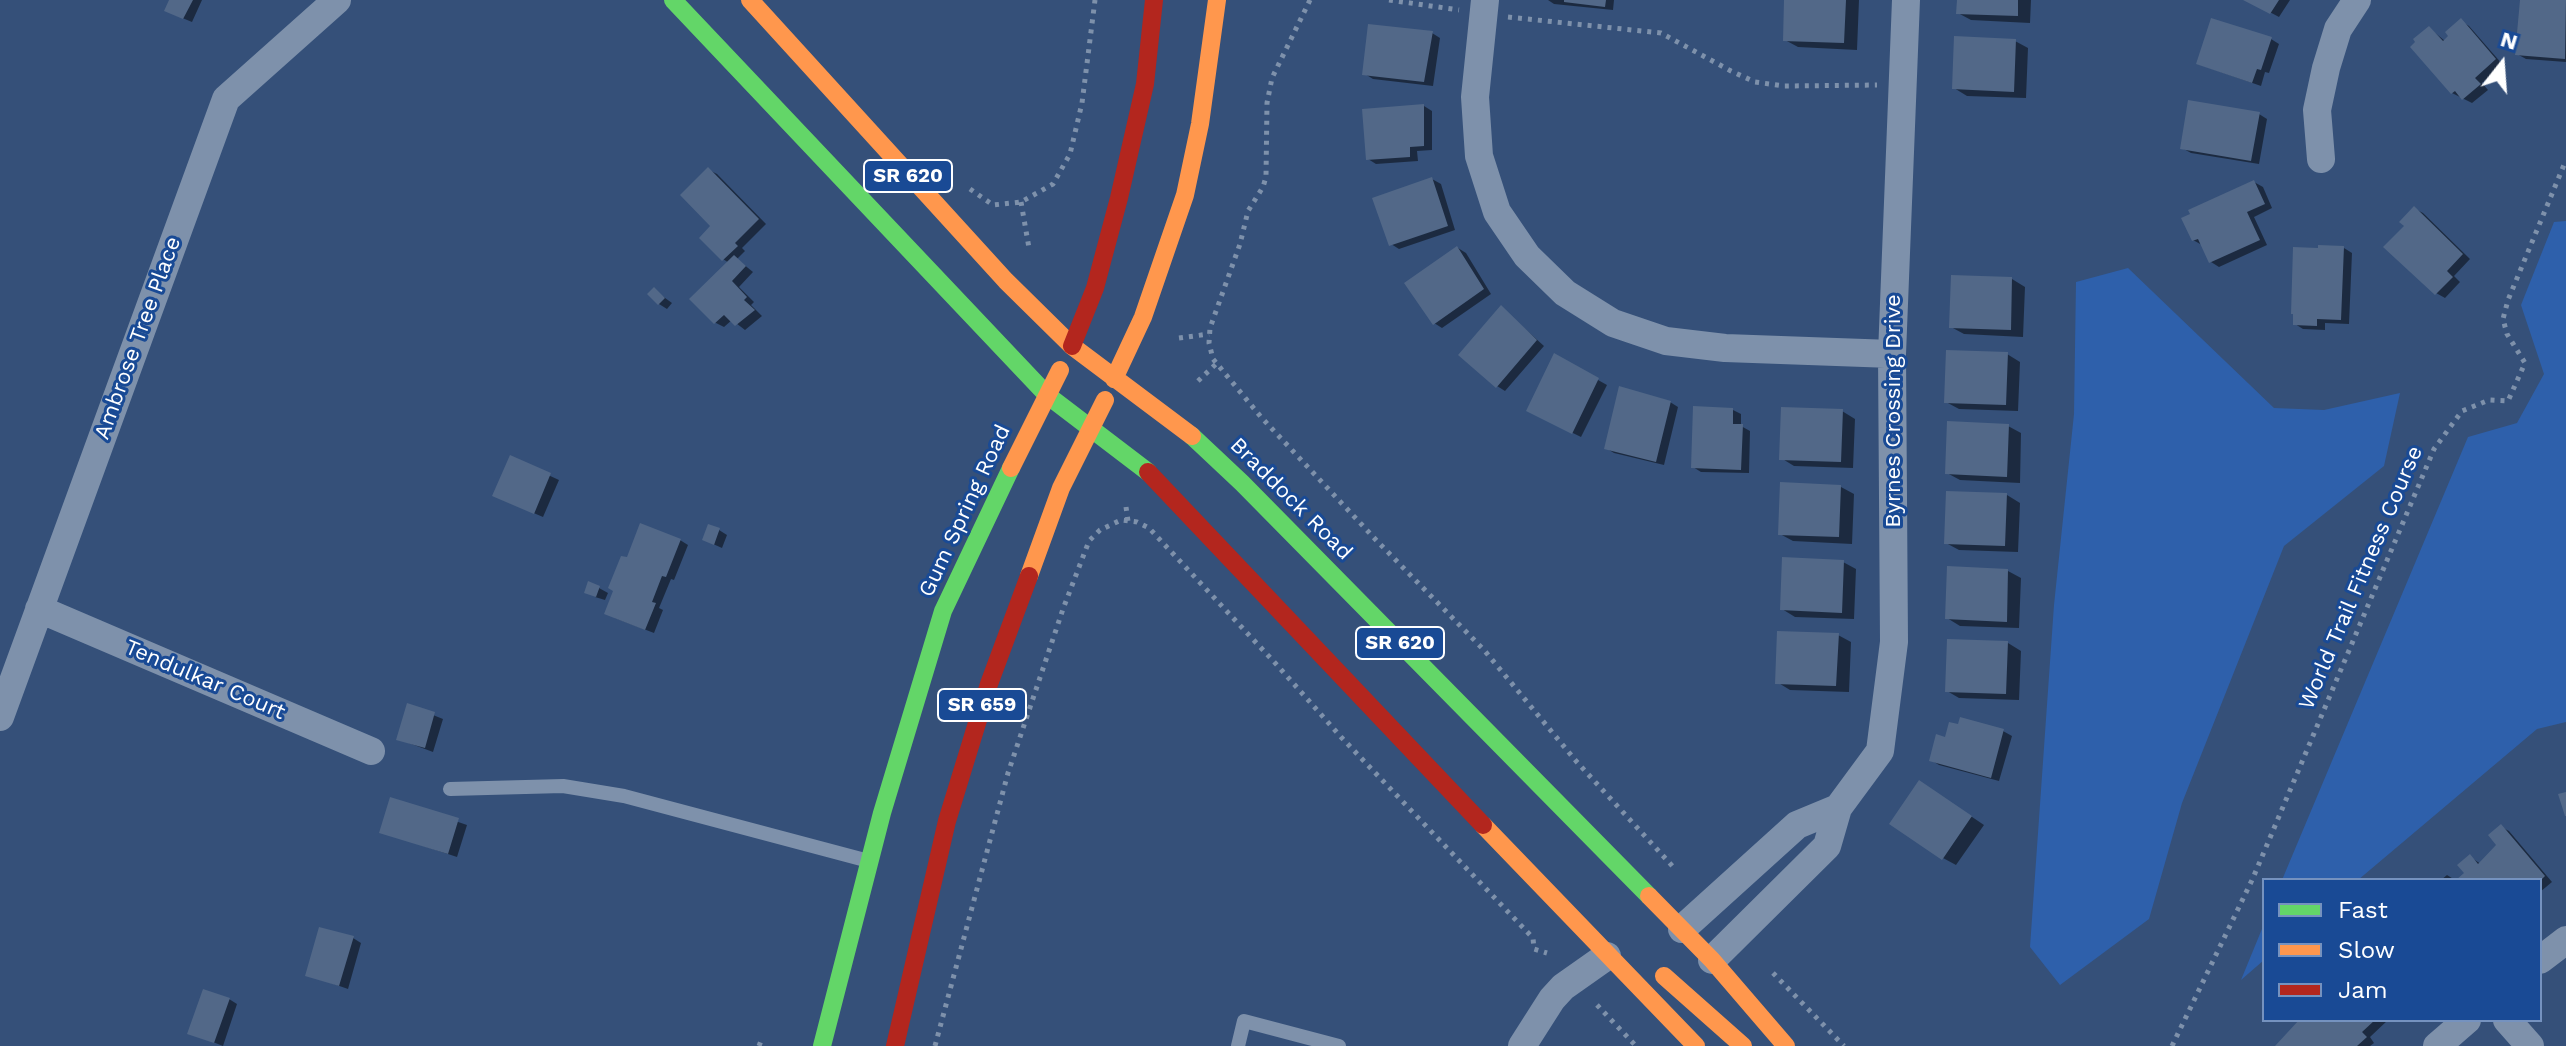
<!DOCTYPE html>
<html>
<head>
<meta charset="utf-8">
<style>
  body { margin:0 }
  #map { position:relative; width:2566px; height:1046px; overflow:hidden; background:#355079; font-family:"Work Sans",sans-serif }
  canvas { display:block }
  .legend { position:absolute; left:2262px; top:878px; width:280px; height:144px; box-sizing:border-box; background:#194a95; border:2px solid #7592bf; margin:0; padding:10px 14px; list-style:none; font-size:24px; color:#fff }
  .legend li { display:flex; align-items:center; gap:16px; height:40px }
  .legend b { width:40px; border:2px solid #7592bf }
  .north { position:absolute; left:2462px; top:24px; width:80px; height:80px; -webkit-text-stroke:6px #194a95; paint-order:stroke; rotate:17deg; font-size:22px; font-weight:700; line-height:32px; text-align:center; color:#fff }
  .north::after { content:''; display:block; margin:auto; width:28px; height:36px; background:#fff; clip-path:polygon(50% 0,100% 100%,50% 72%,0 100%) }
</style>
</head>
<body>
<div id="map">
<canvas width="2566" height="1046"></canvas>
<ul class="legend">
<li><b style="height:10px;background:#63d668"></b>Fast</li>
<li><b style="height:10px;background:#ff974d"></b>Slow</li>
<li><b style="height:10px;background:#b3261e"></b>Jam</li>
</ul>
<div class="north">N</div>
</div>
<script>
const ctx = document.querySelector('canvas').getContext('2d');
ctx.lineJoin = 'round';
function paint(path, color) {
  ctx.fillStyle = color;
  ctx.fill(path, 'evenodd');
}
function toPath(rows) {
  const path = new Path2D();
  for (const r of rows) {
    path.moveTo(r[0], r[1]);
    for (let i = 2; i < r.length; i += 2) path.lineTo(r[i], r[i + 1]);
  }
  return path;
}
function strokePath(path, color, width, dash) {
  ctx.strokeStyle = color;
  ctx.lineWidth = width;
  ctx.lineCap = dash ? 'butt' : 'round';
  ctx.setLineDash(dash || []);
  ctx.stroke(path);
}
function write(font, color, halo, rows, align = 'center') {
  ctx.font = font + ' "Work Sans",sans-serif';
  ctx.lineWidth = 6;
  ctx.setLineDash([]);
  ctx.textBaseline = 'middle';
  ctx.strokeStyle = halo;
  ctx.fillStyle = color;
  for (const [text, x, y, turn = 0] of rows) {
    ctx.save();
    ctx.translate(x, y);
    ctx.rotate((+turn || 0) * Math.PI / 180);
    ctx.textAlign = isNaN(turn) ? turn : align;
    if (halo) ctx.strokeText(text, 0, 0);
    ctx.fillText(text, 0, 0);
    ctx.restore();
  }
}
paint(toPath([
  [2566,221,2566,722,2537,729,2358,880,2282,880,2468,437,2517,423,2544,374,2521,305,2554,222],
  [2128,268,2274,408,2324,410,2400,393,2384,466,2284,546,2182,803,2149,919,2060,985,2030,947,2054,605,2074,414,2076,282],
  [2264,924,2264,960,2241,980]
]), '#2e60ab');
paint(toPath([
  [171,0,202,0,192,22,175,15],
  [1548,0,1614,0,1613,10,1554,4],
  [1786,0,1859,0,1857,50,1798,47,1785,40],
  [1959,0,2031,0,2030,23,1971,20,1958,13],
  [2247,0,2290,0,2279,17],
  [2522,0,2566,0,2566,62,2526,59,2517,54],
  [2461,21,2469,26,2503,65,2482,83,2488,90,2472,103,2452,93,2429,28,2445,41],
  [1432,33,1440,38,1433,86,1373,79,1365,74],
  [2271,39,2279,44,2269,73,2265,72,2261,86,2198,64],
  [2015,41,2028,48,2026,98,1967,96,1954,88],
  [1424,106,1432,111,1432,150,1417,151,1418,161,1376,164,1368,159],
  [2259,114,2267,119,2259,164,2191,153,2182,148],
  [709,170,717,174,766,224,742,248,745,251,737,259,753,272,739,287,754,302,751,305,762,316,745,330,732,320,724,327,716,323,692,299,729,263,723,259,713,226],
  [1432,179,1441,184,1455,230,1399,249,1391,244],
  [2254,182,2263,187,2272,208,2254,217,2267,245,2219,267,2211,262,2202,245,2193,240],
  [2415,209,2423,213,2470,259,2454,276,2460,282,2445,298,2436,293,2407,226],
  [1458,248,1466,253,1491,294,1442,328,1434,323],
  [2344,248,2352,253,2349,324,2325,323,2325,330,2303,329,2295,324],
  [2012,279,2025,287,2023,337,1964,334,1951,327],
  [654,290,672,303,667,309,659,304],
  [1502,308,1544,346,1505,391,1497,386],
  [2007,354,2020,362,2018,411,1959,409,1946,402],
  [1555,356,1607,385,1581,437,1536,415],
  [1670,402,1678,407,1664,465,1614,453,1606,448],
  [1733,410,1741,414,1741,426,1750,431,1749,473,1701,472,1693,467],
  [1842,411,1855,419,1853,468,1794,466,1781,458],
  [2008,426,2021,433,2020,483,1960,480,1947,473],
  [511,458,559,480,543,517,503,500],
  [1841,487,1854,494,1852,544,1793,541,1780,534],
  [2007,495,2020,503,2018,552,1959,550,1946,543],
  [719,530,727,535,722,548,713,544],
  [680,540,688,545,674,580,671,579,659,608,663,610,654,633,615,618,615,590,629,559],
  [1843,562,1856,569,1854,619,1795,617,1782,609],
  [2008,571,2021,578,2019,628,1960,626,1947,618],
  [599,588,608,593,605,600,595,597],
  [1838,635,1851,642,1849,692,1790,690,1777,682],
  [2008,643,2021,651,2019,700,1959,698,1947,691],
  [408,705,443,719,433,752,398,739],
  [2003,731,2012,736,1999,781,1939,765,1931,760,1947,739],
  [1932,790,1984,825,1956,865,1943,858],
  [391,799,467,825,457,857,381,832],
  [2501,827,2509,831,2552,882,2540,892,2540,880,2459,880,2467,874,2470,857,2481,864,2499,845],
  [2447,875,2455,880,2441,880],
  [353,938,361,943,348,989,308,975],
  [229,999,237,1004,223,1046,190,1033],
  [2303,1020,2388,1020,2370,1037,2374,1043,2370,1046,2278,1046]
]), '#0007');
paint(toPath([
  [169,0,193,0,183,19,164,11],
  [1564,0,1606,0,1605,7,1564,2],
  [1784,0,1846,0,1844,43,1783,41],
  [1957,0,2018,0,2018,16,1956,14],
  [2243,0,2279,0,2270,14],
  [2520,0,2566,0,2565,59,2515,55],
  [2211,18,2272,37,2261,70,2257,69,2252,83,2196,64],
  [2461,18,2496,59,2475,78,2481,84,2462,100,2455,91,2451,94,2410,47,2415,42,2413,39,2429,26,2443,41,2448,36,2445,32],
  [1368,24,1433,31,1424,82,1362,75],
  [1954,36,2016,39,2014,92,1952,89],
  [2188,100,2260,112,2251,161,2180,149],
  [1424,104,1424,146,1410,147,1410,157,1366,160,1362,109],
  [708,167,759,219,735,243,738,246,722,261,699,238,710,226,680,195],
  [1432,177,1448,226,1389,246,1372,198],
  [2254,180,2265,204,2247,212,2260,240,2209,263,2198,239,2192,241,2181,218,2190,214,2188,210],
  [2414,206,2463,254,2447,271,2453,277,2435,295,2383,247,2404,226,2399,222],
  [2318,245,2344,246,2341,320,2317,319,2317,326,2293,325,2293,314,2291,314,2293,247,2318,248],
  [1457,246,1484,289,1433,325,1404,283],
  [734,255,746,266,732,281,747,297,744,300,755,310,735,326,724,315,714,324,689,299],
  [1951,275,2012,277,2011,330,1949,328],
  [654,287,665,298,658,305,647,294],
  [1501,305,1537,340,1496,388,1458,355],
  [1946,350,2008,352,2006,405,1944,403],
  [1554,353,1599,378,1572,434,1526,411],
  [1619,386,1671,401,1656,462,1604,449],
  [1693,406,1733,408,1733,424,1743,424,1741,470,1691,468],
  [1781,407,1843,409,1841,462,1779,460],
  [1947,421,2009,424,2007,477,1945,474],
  [510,455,551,473,534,514,492,496],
  [1780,482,1841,485,1839,537,1778,535],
  [1946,491,2007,493,2005,546,1944,544],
  [640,523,681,539,666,577,662,576,652,602,656,603,645,630,604,614,613,591,608,588,621,556,627,557],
  [708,524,720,528,714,545,702,540],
  [1782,557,1844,560,1842,613,1780,610],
  [1947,566,2008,569,2007,622,1945,619],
  [588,581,600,586,596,597,584,593],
  [1777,631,1839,633,1836,686,1775,684],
  [1947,639,2008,641,2006,694,1945,692],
  [407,703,435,712,425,748,396,740],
  [1960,717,2004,729,1991,778,1929,761,1936,734,1945,737,1949,722,1958,724],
  [1919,780,1972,816,1942,860,1889,824],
  [2566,792,2566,816,2565,816,2558,794],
  [390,797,459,818,448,854,379,833],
  [2501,824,2545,876,2541,880,2456,880,2464,873,2457,865,2470,854,2478,864,2496,845,2488,835],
  [319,927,354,936,339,986,305,976],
  [203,989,230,998,214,1043,187,1034],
  [2299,1020,2375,1020,2362,1032,2367,1037,2357,1046,2275,1046]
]), '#526888');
strokePath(toPath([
  [1310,0,1272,78,1267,103,1266,177,1263,187,1248,211,1240,244,1210,328,1209,343,1213,359,1261,417,1377,541,1484,650,1576,761,1676,870],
  [1389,0,1459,10],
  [1508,17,1661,33,1731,71,1755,82,1784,86,1877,85],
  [970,189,993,205,1021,202,1053,184,1070,154,1082,103,1095,0],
  [1021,202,1029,248],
  [1179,338,1209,334],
  [1198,381,1216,364],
  [1126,507,1128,521],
  [1773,973,1844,1046],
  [1597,1005,1636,1046],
  [759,1046,762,1038],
  [935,1046,1008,773,1063,609,1089,541,1100,530,1121,520,1137,522,1149,528,1277,665,1341,737,1533,938,1534,949,1547,953],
  [2172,1046,2253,878,2434,449,2462,411,2489,400,2508,401,2525,363,2507,334,2503,319,2508,300,2566,160]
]), '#7e91ab', 5, [4, 6]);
strokePath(toPath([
  [450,789,563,786,624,796,865,860],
  [1238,1046,1244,1021,1339,1046]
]), '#7e91ab', 14);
strokePath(toPath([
  [1485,0,1475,97,1479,156,1497,212,1527,256,1565,293,1613,323,1666,341,1725,348,1892,354],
  [2321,159,2317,110,2326,68,2338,29,2357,0],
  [39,609,371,751],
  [0,717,226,99,337,0],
  [1682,929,1797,825,1838,808],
  [1712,960,1827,846,1838,808,1880,751,1894,642,1892,354,1906,0],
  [2540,960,2566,940],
  [2507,1020,2530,1046],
  [1522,1046,1552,999,1563,987,1607,956],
  [2437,1046,2467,1020]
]), '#7e91ab', 28);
strokePath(toPath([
  [673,0,1047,395,1148,472],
  [1192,436,1242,483,1649,896],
  [822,1046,882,813,943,611,1011,468]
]), '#63d668', 18);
strokePath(toPath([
  [750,0,1006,281,1072,346,1192,436],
  [1114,379,1143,317,1185,195,1200,124,1217,0],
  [1011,468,1060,370],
  [1029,576,1061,488,1105,400],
  [1483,825,1696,1046],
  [1649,896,1712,960,1786,1046],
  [1664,976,1743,1046]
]), '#ff974d', 18);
strokePath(toPath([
  [1072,346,1095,288,1119,198,1145,84,1154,0],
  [1148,472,1483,825],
  [895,1046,947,821,989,684,1029,576]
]), '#b3261e', 18);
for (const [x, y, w] of [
  [908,176,88],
  [1400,643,88],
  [982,705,88]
]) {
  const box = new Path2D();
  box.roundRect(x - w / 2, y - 16, w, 32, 6);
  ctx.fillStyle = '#194a95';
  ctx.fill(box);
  strokePath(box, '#fff', 2);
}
write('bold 20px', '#fff', null, [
  ["SR 620",908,176],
  ["SR 620",1400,643],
  ["SR 659",982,705]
]);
write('22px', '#fff', '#194a95', [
  ["Ambrose Tree Place",138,338,-70],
  ["Byrnes Crossing Drive",1894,411,-90],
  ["Braddock Road",1291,499,45],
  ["Gum Spring Road",965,511,-65],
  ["World Trail Fitness Course",2361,578,-67],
  ["Tendulkar Court",205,680,23]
]);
</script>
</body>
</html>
